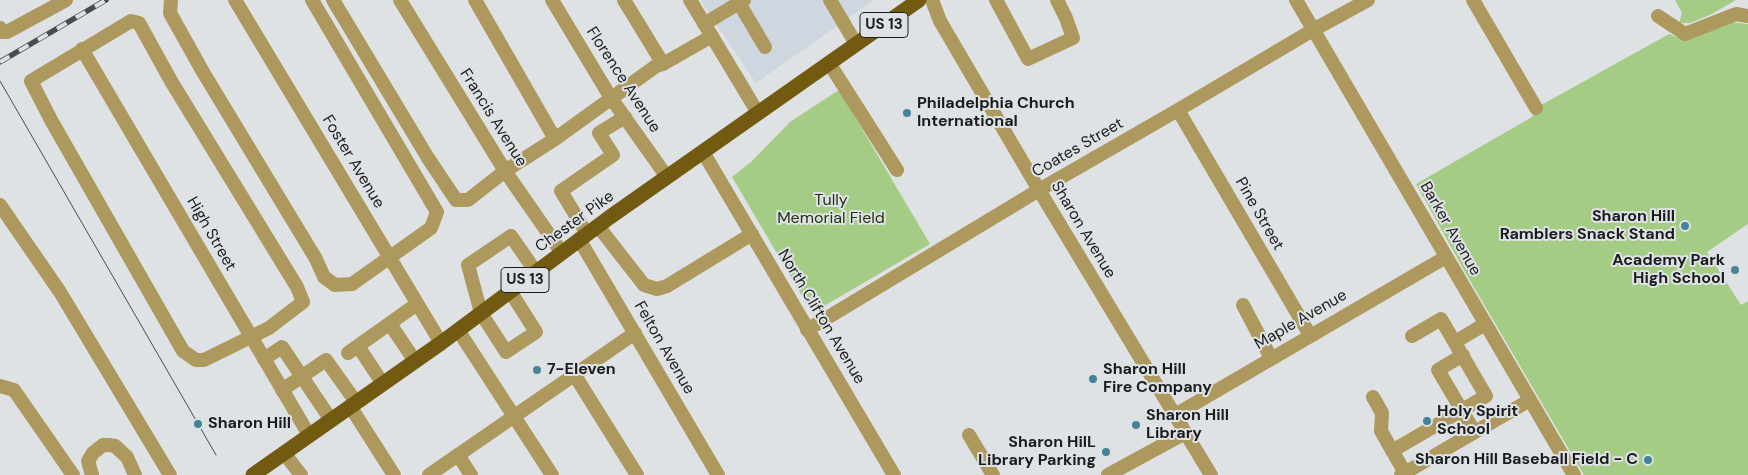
<!DOCTYPE html>
<html>
<head>
<meta charset="utf-8">
<style>
  body { margin:0 }
  canvas { display:block; background:#dfe2e5 }
</style>
</head>
<body>
<canvas width="1748" height="475"></canvas>
<script>
const ctx = document.querySelector('canvas').getContext('2d');
ctx.lineJoin = 'round';
function paint(path, color) {
  ctx.fillStyle = color;
  ctx.fill(path, 'evenodd');
}
function toPath(rows) {
  const path = new Path2D();
  for (const r of rows) {
    path.moveTo(r[0], r[1]);
    for (let i = 2; i < r.length; i += 2) path.lineTo(r[i], r[i + 1]);
  }
  return path;
}
function strokePath(path, color, width, dash) {
  ctx.strokeStyle = color;
  ctx.lineWidth = width;
  ctx.lineCap = dash ? 'butt' : 'round';
  ctx.setLineDash(dash || []);
  ctx.stroke(path);
}
function write(font, color, halo, rows, align = 'center') {
  ctx.font = font + ' "DM Sans",sans-serif';
  ctx.lineWidth = 4;
  ctx.setLineDash([]);
  ctx.textBaseline = 'middle';
  ctx.strokeStyle = halo;
  ctx.fillStyle = color;
  for (const [text, x, y, turn = 0] of rows) {
    ctx.save();
    ctx.translate(x, y);
    ctx.rotate((+turn || 0) * Math.PI / 180);
    ctx.textAlign = isNaN(turn) ? turn : align;
    if (halo) ctx.strokeText(text, 0, 0);
    ctx.fillText(text, 0, 0);
    ctx.restore();
  }
}
paint(toPath([
  [700,0,874,0,756,83]
]), '#ced6df');
paint(toPath([
  [1675,0,1736,0,1712,14,1690,23,1679,23,1682,13],
  [1729,22,1748,24,1748,224,1707,252,1741,305,1748,301,1748,475,1584,475,1465,272,1416,184,1532,117,1536,108,1669,34,1676,37],
  [839,90,930,244,812,313,732,177,752,161,790,122]
]), '#a4cc85');
strokePath(toPath([
  [171,0,170,13,203,72,316,259,324,277,335,285,352,284,431,228,437,212,312,0],
  [235,0,441,343],
  [333,0,428,158,456,200,468,200,505,171,555,139,656,66,663,64,624,0],
  [400,0,505,171,562,253],
  [475,0,555,139],
  [552,0,611,98,667,177],
  [690,0,758,113],
  [830,0,856,44],
  [932,0,940,21,1039,190,1211,475],
  [996,0,1028,59,1073,38,1066,18,1057,0],
  [1296,0,1574,475],
  [1473,0,1536,108],
  [739,3,765,47],
  [1658,16,1685,34,1736,14,1748,16],
  [131,21,139,23,171,81,297,287,303,302,269,328,204,360,196,360,183,351,51,120,31,81,131,21],
  [704,24,744,0],
  [0,28,2,32,7,32,66,0],
  [82,49,309,435],
  [829,63,897,170],
  [663,64,712,36],
  [1178,110,1310,335],
  [703,152,894,475],
  [0,205,60,292,170,475],
  [598,226,644,285,657,289,667,286,752,234],
  [587,234,561,191,613,155,599,133,625,117],
  [579,239,718,475],
  [510,291,536,332,506,352,481,313,468,265,511,236,536,272],
  [1243,305,1271,358],
  [390,324,415,361],
  [458,330,552,475],
  [807,330,1039,190,1178,110,1313,30,1368,0],
  [1455,342,1485,324],
  [358,346,383,384],
  [348,353,417,304],
  [1463,355,1438,370,1474,431],
  [264,359,282,347,331,420],
  [574,374,637,475],
  [0,386,14,390,73,475],
  [282,390,326,360,356,402],
  [1373,397,1382,413,1381,431,1405,473],
  [350,406,394,475],
  [1175,415,1446,257],
  [969,435,993,475],
  [1392,451,1486,396,1441,319,1412,336],
  [284,453,301,475],
  [458,455,471,475],
  [92,475,88,461,93,453,103,445,109,445,115,446,127,457,135,475],
  [429,475,635,333],
  [1108,475,1185,433],
  [1401,475,1530,400]
]), '#ad985d', 14);
strokePath(toPath([
  [253,475,441,343,610,217,919,0]
]), '#725b10', 15);
strokePath(toPath([
  [0,81,216,455]
]), '#4a4c4d', 1);
const rail = toPath([
  [0,62,106,0]
]);
strokePath(rail, '#4a4c4d', 5.5);
strokePath(rail, '#dfe2e5', 4, [11]);
for (const [x, y, r, color] of [
  [907,113,5,"#438497"],
  [1685,226,5,"#438497"],
  [1735,270,5,"#438497"],
  [537,370,5,"#438497"],
  [1093,379,5,"#438497"],
  [1427,421,5,"#438497"],
  [198,424,5,"#438497"],
  [1136,425,5,"#438497"],
  [1106,452,5,"#438497"],
  [1648,460,5,"#438497"]
]) {
  const dot = new Path2D();
  dot.arc(x, y, r, 0, 2 * Math.PI);
  ctx.fillStyle = color;
  ctx.fill(dot);
  strokePath(dot, '#dfe2e5', 2);
}
for (const [x, y, w] of [
  [884,25,48],
  [525,280,48]
]) {
  const box = new Path2D();
  box.roundRect(x - w / 2, y - 12.5, w, 25, 4);
  ctx.fillStyle = '#dfe2e5';
  ctx.fill(box);
  strokePath(box, '#1b1c1d', 1);
}
write('bold 15px', '#1b1c1d', null, [
  ["US 13",884,25],
  ["US 13",525,280]
]);
write('16px', '#1b1c1d', '#dfe2e5', [
  ["Florence Avenue",623,80,57],
  ["Francis Avenue",493,118,58],
  ["Coates Street",1078,148,-30],
  ["Foster Avenue",353,162,59],
  ["Pine Street",1259,214,60],
  ["Chester Pike",575,222,-36],
  ["Barker Avenue",1450,229,60],
  ["Sharon Avenue",1083,230,59],
  ["High Street",211,234,60],
  ["North Clifton Avenue",821,317,59],
  ["Maple Avenue",1301,320,-30],
  ["Felton Avenue",664,348,60]
]);
write('bold 16px', '#1b1c1d', '#dfe2e5', [
  ["Philadelphia Church",917,104],
  ["International",917,122],
  ["Sharon Hill",1675,217,"right"],
  ["Ramblers Snack Stand",1675,235,"right"],
  ["Academy Park",1725,261,"right"],
  ["High School",1725,279,"right"],
  ["7-Eleven",547,370],
  ["Sharon Hill",1103,370],
  ["Fire Company",1103,388],
  ["Holy Spirit",1437,412],
  ["School",1437,430],
  ["Sharon Hill",1146,416],
  ["Library",1146,434],
  ["Sharon Hill",208,424],
  ["Sharon HilL",1096,443,"right"],
  ["Library Parking",1096,461,"right"],
  ["Sharon Hill Baseball Field - C",1638,460,"right"]
], 'left');
write('16px', '#203210', '#dfe2e5', [
  ["Tully",831,201],
  ["Memorial Field",831,219]
]);
</script>
</body>
</html>
